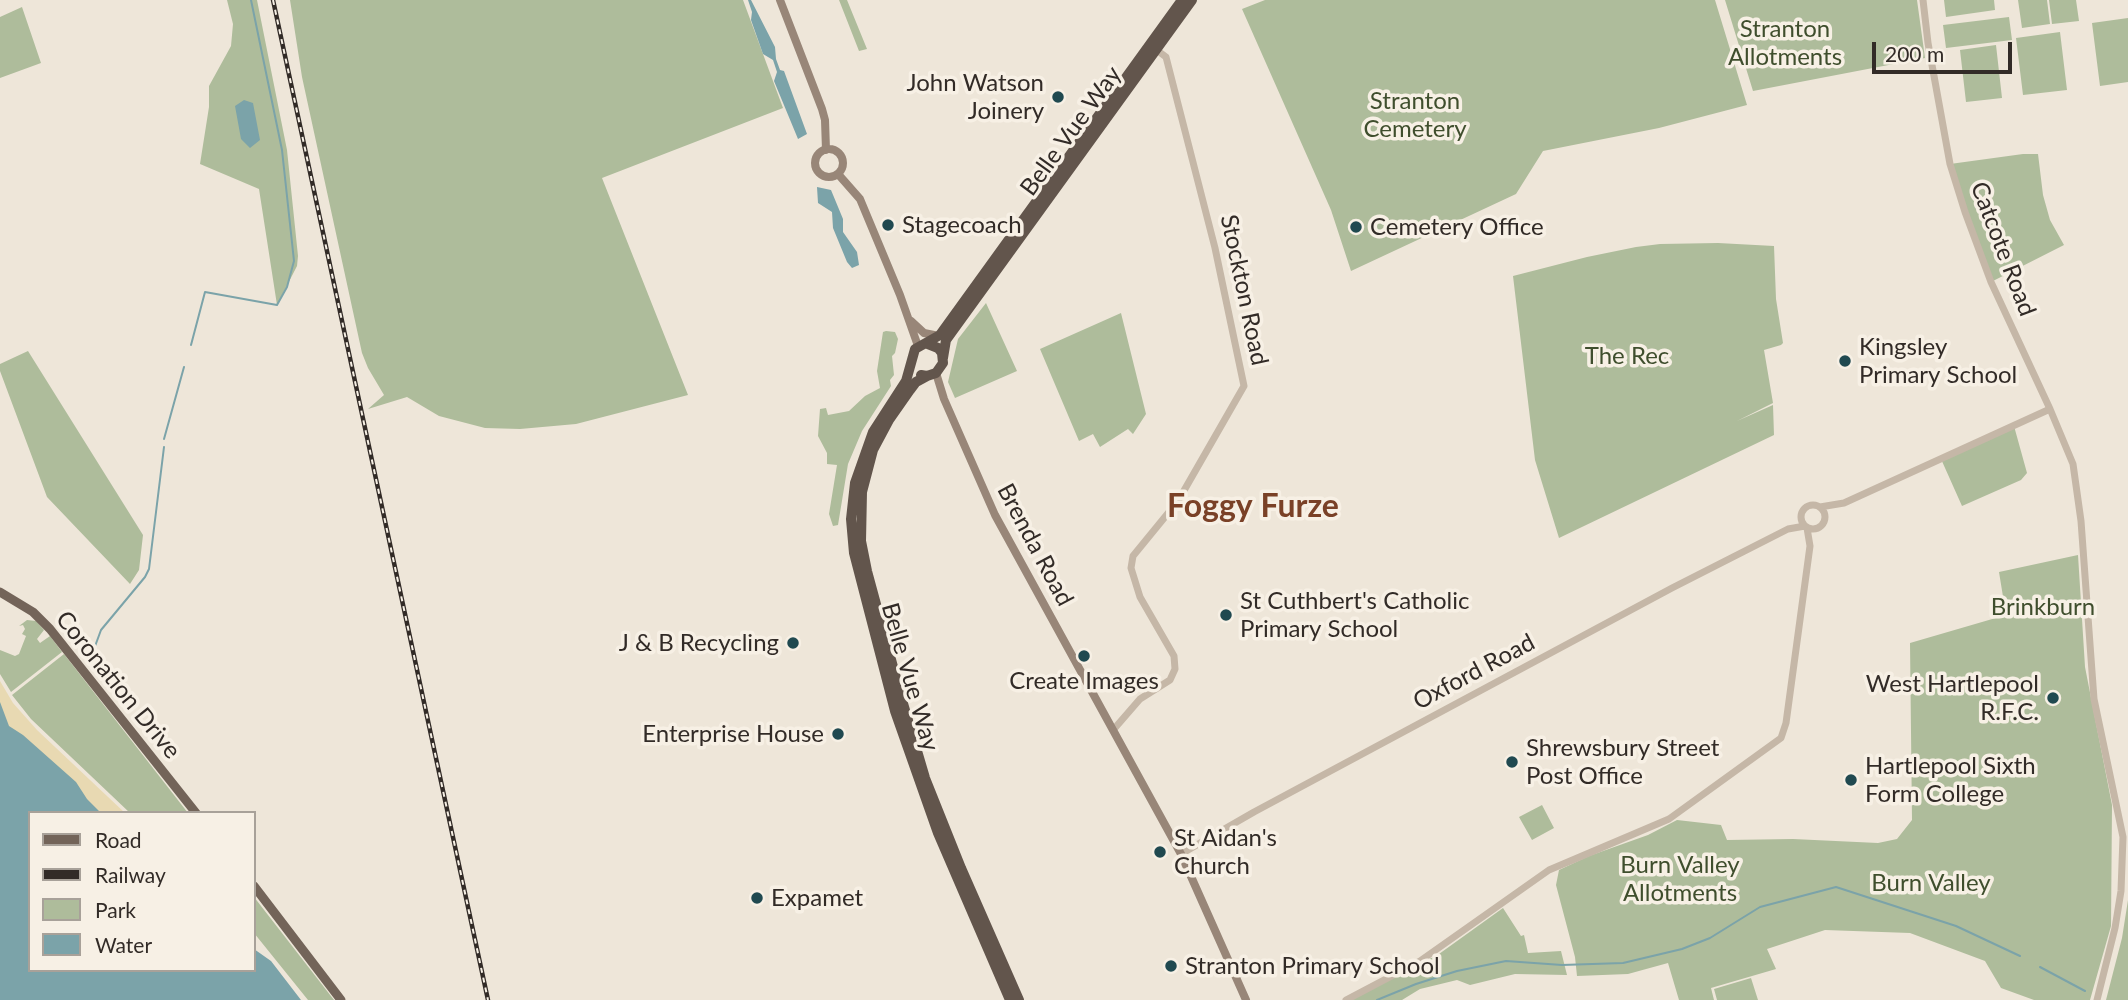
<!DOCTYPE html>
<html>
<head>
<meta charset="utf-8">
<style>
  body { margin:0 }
  #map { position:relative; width:2128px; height:1000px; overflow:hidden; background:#eee6d9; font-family:Lato,sans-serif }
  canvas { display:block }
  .legend { position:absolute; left:28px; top:811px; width:228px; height:161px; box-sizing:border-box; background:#f7f0e5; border:2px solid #a8a199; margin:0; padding:9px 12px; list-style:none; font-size:21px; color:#322b27 }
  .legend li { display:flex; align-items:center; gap:14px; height:35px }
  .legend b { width:35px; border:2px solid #a8a199 }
  .scale { position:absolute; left:1872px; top:42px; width:140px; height:32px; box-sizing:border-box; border:4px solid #322b27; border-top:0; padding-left:9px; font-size:21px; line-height:24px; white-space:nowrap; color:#322b27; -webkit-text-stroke:5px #f7f0e5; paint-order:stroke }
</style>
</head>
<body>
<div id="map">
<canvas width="2128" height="1000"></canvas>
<ul class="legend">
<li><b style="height:9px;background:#736459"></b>Road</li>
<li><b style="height:9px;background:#322b27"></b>Railway</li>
<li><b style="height:19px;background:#aebc9b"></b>Park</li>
<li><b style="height:19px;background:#7ba3a9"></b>Water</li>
</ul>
<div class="scale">200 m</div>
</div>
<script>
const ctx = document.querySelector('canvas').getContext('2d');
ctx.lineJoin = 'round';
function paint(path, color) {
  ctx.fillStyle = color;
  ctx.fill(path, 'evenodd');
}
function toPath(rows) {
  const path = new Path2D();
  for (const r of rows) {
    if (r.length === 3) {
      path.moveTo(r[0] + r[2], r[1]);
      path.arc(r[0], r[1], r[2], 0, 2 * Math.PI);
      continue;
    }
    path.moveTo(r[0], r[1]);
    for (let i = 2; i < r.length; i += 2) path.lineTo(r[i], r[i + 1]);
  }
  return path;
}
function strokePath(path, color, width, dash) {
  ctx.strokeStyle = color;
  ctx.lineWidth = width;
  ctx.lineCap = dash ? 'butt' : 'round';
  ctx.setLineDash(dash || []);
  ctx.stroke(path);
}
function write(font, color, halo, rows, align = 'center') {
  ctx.font = font + ' Lato,sans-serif';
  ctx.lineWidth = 7;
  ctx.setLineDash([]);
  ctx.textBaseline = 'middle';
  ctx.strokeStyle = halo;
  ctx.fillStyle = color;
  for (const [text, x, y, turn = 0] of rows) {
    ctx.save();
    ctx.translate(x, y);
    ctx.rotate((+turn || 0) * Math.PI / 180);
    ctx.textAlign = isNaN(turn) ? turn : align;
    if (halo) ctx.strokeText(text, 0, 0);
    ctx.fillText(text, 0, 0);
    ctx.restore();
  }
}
paint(toPath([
  [227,0,257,0,287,150,298,256,297,266,277,305,259,189,200,164,209,107,209,86,231,46,233,24],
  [290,0,743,0,783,108,602,178,688,395,576,424,520,429,485,428,439,416,407,397,368,409,384,395,368,368,362,353,302,77],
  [839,0,847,0,867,49,859,51],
  [1265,0,1715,0,1747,105,1659,128,1543,151,1516,194,1351,271,1331,210,1242,9],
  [1725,0,1917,0,1925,58,1753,91],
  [1944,0,1994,0,1995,10,1946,17],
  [2018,0,2047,0,2050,24,2022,28],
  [2049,0,2076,0,2079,21,2052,24],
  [22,7,41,63,0,78,0,17],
  [2009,17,2012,40,1946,48,1943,25],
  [2128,18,2128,82,2100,86,2092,23],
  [2060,32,2067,90,2023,95,2016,38],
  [1996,45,2002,98,1966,102,1960,50],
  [2023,154,2038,154,2043,195,2050,220,2064,245,1991,282,1950,164],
  [1718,243,1774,246,1776,299,1783,343,1781,345,1764,350,1773,403,1737,421,1773,405,1774,435,1559,538,1535,460,1513,276,1587,257,1636,247,1660,244],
  [986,303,1017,371,955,398,948,382,958,339],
  [1121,313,1146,414,1133,434,1128,429,1100,447,1093,434,1079,441,1040,349],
  [886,331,895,332,898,339,895,353,892,356,894,375,890,380,891,386,862,431,848,464,838,525,833,526,829,514,837,465,827,464,827,453,818,436,820,409,826,408,828,415,849,411,865,396,880,388,877,371,883,332],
  [28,351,143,535,139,570,130,584,47,497,0,371,0,364],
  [2014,426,2027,473,2021,480,1962,506,1941,459],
  [2078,555,2085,667,2112,805,2111,926,2090,1000,2034,1000,2001,988,1985,961,1910,933,1825,930,1767,949,1776,969,1711,988,1714,1000,1679,1000,1668,963,1628,974,1577,976,1575,957,1556,885,1559,870,1589,856,1648,835,1677,820,1721,825,1727,840,1793,839,1878,843,1897,839,1912,820,1910,643,2006,615,1999,572],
  [27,620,36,621,44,630,37,639,40,643,50,636,62,652,11,692,0,674,0,650,15,656,19,654,26,636,22,634,25,629,23,625,19,626],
  [64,654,188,813,130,813,31,719,12,695],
  [1542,805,1554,828,1532,840,1519,817],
  [254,897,334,1000,308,1000,254,933],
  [2128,900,2128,1000,2106,1000,2122,938],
  [1503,908,1521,936,1524,935,1528,953,1561,951,1567,975,1515,974,1470,985,1457,980,1420,989,1402,1000,1351,1000,1439,954],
  [1751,978,1758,1000,1717,1000,1714,989]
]), '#aebc9b');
paint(toPath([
  [0,681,13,703,37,730,125,813,30,813,30,938,0,938]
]), '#e8d9b2');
paint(toPath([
  [748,0,751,0,775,47,776,59,780,70,784,71,807,134,798,139,774,81,777,72,773,60,763,54,751,20,752,12],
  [244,100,253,103,260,140,250,148,241,139,235,106],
  [817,187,831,190,843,219,843,232,857,252,859,265,852,268,847,262,833,228,832,212,818,203],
  [0,702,9,726,23,735,76,782,87,799,101,813,30,813,30,970,254,970,254,949,271,961,301,1000,0,1000]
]), '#7ba3a9');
strokePath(toPath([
  [191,345,205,292,277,305,287,287,294,261,282,150,251,0],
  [164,439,184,367],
  [92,669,94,649,101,630,145,577,149,569,164,447],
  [2040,967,2085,991],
  [1377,1000,1416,984,1457,971,1506,961,1562,965,1623,963,1682,949,1710,938,1760,907,1836,887,1956,926,2020,956]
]), '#7ba3a9', 2);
strokePath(toPath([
  [1923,0,1928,43,1950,164,1965,212,1991,282,2050,409,2073,464,2081,521,2094,699,2123,837,2121,891,2115,928,2097,1000],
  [1813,517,12],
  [1820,507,1844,503,2050,409],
  [1114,729,1140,699,1170,680,1175,669,1174,656,1140,597,1131,568,1133,556,1178,501,1244,386,1215,248,1166,57,1154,48],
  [1181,854,1254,812,1672,588,1788,529,1805,526],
  [1346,1000,1420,961,1549,870,1669,819,1781,738,1786,723,1810,546,1807,528]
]), '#c5b7a7', 7);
strokePath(toPath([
  [780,0,822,109,825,120,826,150],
  [829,163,14],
  [838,174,860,199,900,295,918,346],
  [911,321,924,333,939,336],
  [936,373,944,399,995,515,1181,854,1246,1000]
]), '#988678', 8);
strokePath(toPath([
  [0,592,33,612,50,629,196,813],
  [254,886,341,1000]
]), '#736459', 9);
strokePath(toPath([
  [943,358,946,340,951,333,1192,0],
  [921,375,927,376,936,373,943,363,942,353,938,348,928,344],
  [927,376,916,382,910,390,889,420,873,450,862,492,861,541,867,571,902,700,925,778,961,868,1019,1000],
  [1010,1000,938,833,895,711,854,553,851,519,855,483,873,432,906,381,915,349,940,335,1182,0]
]), '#62554c', 10);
const rail = toPath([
  [273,0,488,1000]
]);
strokePath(rail, '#322b27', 4.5);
strokePath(rail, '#f7f0e5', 2, [5]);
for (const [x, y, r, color] of [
  [1058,97,7,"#204950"],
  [888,225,7,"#204950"],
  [1356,227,7,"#204950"],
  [1845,361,7,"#204950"],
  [1226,615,7,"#204950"],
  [793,643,7,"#204950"],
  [1084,656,7,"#204950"],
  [2053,698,7,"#204950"],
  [838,734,7,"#204950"],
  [1512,762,7,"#204950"],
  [1851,780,7,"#204950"],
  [1160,852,7,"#204950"],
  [757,898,7,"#204950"],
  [1171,966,7,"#204950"]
]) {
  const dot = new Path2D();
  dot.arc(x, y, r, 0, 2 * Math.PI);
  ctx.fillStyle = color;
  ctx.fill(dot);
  strokePath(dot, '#f7f0e5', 2.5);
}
write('24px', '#3f4e2d', '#f7f0e5', [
  ["Stranton",1785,29],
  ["Allotments",1785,57],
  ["Stranton",1415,101],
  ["Cemetery",1415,129],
  ["The Rec",1627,356],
  ["Brinkburn",2043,607],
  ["Burn Valley",1680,865],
  ["Allotments",1680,893],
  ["Burn Valley",1931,883]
]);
write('24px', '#322b27', '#f7f0e5', [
  ["John Watson",1044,83,"right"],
  ["Joinery",1044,111,"right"],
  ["Stagecoach",902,225],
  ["Cemetery Office",1370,227],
  ["Kingsley",1859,347],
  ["Primary School",1859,375],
  ["St Cuthbert's Catholic",1240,601],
  ["Primary School",1240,629],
  ["J & B Recycling",779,643,"right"],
  ["Create Images",1084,681,"center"],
  ["West Hartlepool",2039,684,"right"],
  ["R.F.C.",2039,712,"right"],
  ["Enterprise House",824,734,"right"],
  ["Shrewsbury Street",1526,748],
  ["Post Office",1526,776],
  ["Hartlepool Sixth",1865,766],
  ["Form College",1865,794],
  ["St Aidan's",1174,838],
  ["Church",1174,866],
  ["Expamet",771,898],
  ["Stranton Primary School",1185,966]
], 'left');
write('24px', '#322b27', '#f7f0e5', [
  ["Belle Vue Way",1071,131,-54],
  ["Catcote Road",2003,249,69],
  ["Stockton Road",1244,290,78],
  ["Brenda Road",1035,545,62],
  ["Oxford Road",1474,672,-28],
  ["Belle Vue Way",910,677,74],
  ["Coronation Drive",118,685,51]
]);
write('bold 32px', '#7a4127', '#f7f0e5', [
  ["Foggy Furze",1253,507]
]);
</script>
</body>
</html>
